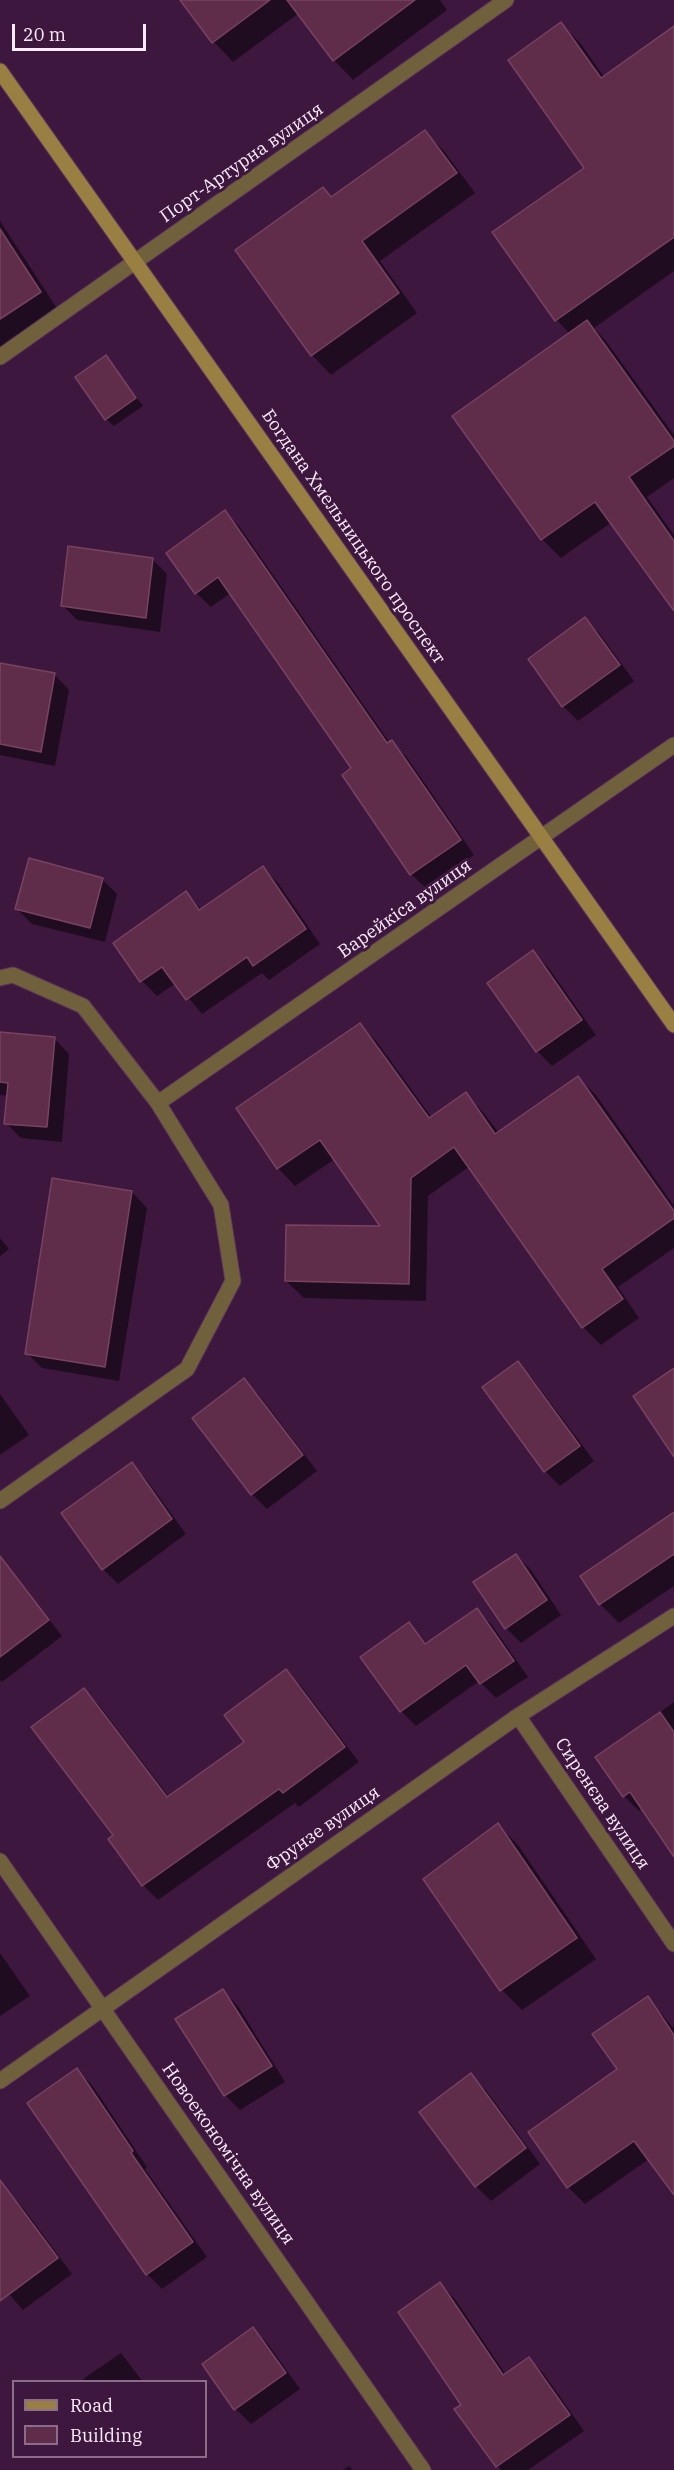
<!DOCTYPE html>
<html>
<head>
<meta charset="utf-8">
<style>
  body { margin:0 }
  #map { position:relative; width:674px; height:2470px; overflow:hidden; background:#3d173e; font-family:"IBM Plex Serif",serif }
  canvas { display:block }
  .legend { position:absolute; left:12px; top:2380px; width:195px; height:78px; box-sizing:border-box; background:#3d173e; border:2px solid #8a6d8a; margin:0; padding:8px 10px; list-style:none; font-size:18px; color:#fdedfc }
  .legend li { display:flex; align-items:center; gap:12px; height:30px }
  .legend b { width:30px; border:2px solid #8a6d8a }
  .scale { position:absolute; left:12px; top:24px; width:134px; height:27px; box-sizing:border-box; border:3px solid #fdedfc; border-top:0; padding-left:8px; font-size:18px; line-height:21px; white-space:nowrap; color:#fdedfc; -webkit-text-stroke:4px #3d173e; paint-order:stroke }
</style>
</head>
<body>
<div id="map">
<canvas width="674" height="2470"></canvas>
<ul class="legend">
<li><b style="height:8px;background:#997f42"></b>Road</li>
<li><b style="height:16px;background:#5f2c49"></b>Building</li>
</ul>
<div class="scale">20 m</div>
</div>
<script>
const ctx = document.querySelector('canvas').getContext('2d');
ctx.lineJoin = 'round';
function paint(path, color) {
  ctx.fillStyle = color;
  ctx.fill(path, 'evenodd');
}
function toPath(rows) {
  const path = new Path2D();
  for (const r of rows) {
    path.moveTo(r[0], r[1]);
    for (let i = 2; i < r.length; i += 2) path.lineTo(r[i], r[i + 1]);
  }
  return path;
}
function strokePath(path, color, width, dash) {
  ctx.strokeStyle = color;
  ctx.lineWidth = width;
  ctx.lineCap = dash ? 'butt' : 'round';
  ctx.setLineDash(dash || []);
  ctx.stroke(path);
}
function write(font, color, halo, rows, align = 'center') {
  ctx.font = font + ' "IBM Plex Serif",serif';
  ctx.lineWidth = 6;
  ctx.setLineDash([]);
  ctx.textBaseline = 'middle';
  ctx.strokeStyle = halo;
  ctx.fillStyle = color;
  for (const [text, x, y, turn = 0] of rows) {
    ctx.save();
    ctx.translate(x, y);
    ctx.rotate((+turn || 0) * Math.PI / 180);
    ctx.textAlign = isNaN(turn) ? turn : align;
    if (halo) ctx.strokeText(text, 0, 0);
    ctx.fillText(text, 0, 0);
    ctx.restore();
  }
}
paint(toPath([
  [182,0,440,0,447,10,353,80,334,60,299,13,233,62,214,42],
  [561,24,581,44,604,77,674,28,674,271,594,328,606,341,674,435,674,478,647,497,674,535,674,609,612,522,561,558,542,539,570,334,557,320,586,168],
  [425,132,444,151,475,193,380,261,417,313,331,375,312,355,237,250,323,189,332,198],
  [0,221,60,313,0,352],
  [106,357,143,406,114,426,106,419],
  [225,512,239,526,390,743,406,756,474,855,426,888,411,874,353,769,231,593,211,607,196,593],
  [152,559,167,574,160,632,77,620,62,605],
  [585,619,600,634,634,681,578,721,563,706],
  [0,664,54,674,69,690,55,766,0,755],
  [263,868,278,883,320,944,269,980,262,973,202,1014,176,983,157,996,142,981,115,943,186,893,202,910],
  [102,879,117,894,105,942,32,924,17,909],
  [533,952,548,967,596,1035,552,1066,537,1051],
  [360,1025,377,1042,432,1118,466,1094,483,1112,499,1133,578,1078,596,1095,674,1206,674,1248,618,1287,639,1318,601,1345,583,1327,470,1166,428,1196,426,1301,304,1298,286,1281,383,1228,335,1159,295,1186,278,1168],
  [0,1033,54,1038,69,1054,62,1142,21,1138,6,1123,8,1096,0,1095],
  [132,1192,147,1208,119,1381,42,1368,27,1353],
  [0,1238,9,1249,0,1256],
  [517,1363,532,1378,594,1461,560,1486,545,1471],
  [244,1380,259,1395,317,1471,267,1509,252,1494],
  [0,1394,29,1435,0,1455],
  [132,1464,146,1479,186,1534,118,1584,103,1569],
  [674,1514,674,1586,619,1623,600,1604,582,1577],
  [516,1555,531,1570,561,1615,521,1643,506,1628],
  [0,1557,62,1636,2,1682,0,1680],
  [477,1610,492,1625,528,1677,496,1698,479,1681,416,1726,401,1711,362,1657,409,1624,427,1644],
  [286,1671,301,1686,359,1762,299,1807,295,1803,158,1900,143,1885,115,1836,84,1690,99,1705,169,1797,246,1742],
  [674,1702,674,1854,643,1808,639,1811,624,1796,597,1758],
  [498,1825,518,1845,596,1959,522,2010,502,1990,425,1879],
  [0,1953,30,1996,0,2016],
  [223,1991,238,2006,285,2082,240,2110,225,2095],
  [647,1997,674,2029,674,2190,649,2159,585,2204,568,2187,530,2133,619,2069],
  [77,2070,92,2085,147,2167,145,2169,207,2257,162,2289,147,2274],
  [471,2075,486,2090,540,2164,491,2201,476,2186],
  [9,2194,24,2209,72,2274,23,2310,0,2284,0,2201],
  [440,2284,455,2299,506,2375,529,2359,544,2374,584,2431,528,2470,501,2470,457,2410,463,2405],
  [253,2329,268,2344,300,2389,251,2424,236,2409,204,2364],
  [121,2353,143,2382,85,2382,83,2379],
  [349,2466,353,2470,343,2470]
]), '#0007');
const building = toPath([
  [180,0,270,0,212,43,180,0],
  [287,0,415,0,333,61,287,0],
  [561,22,601,78,674,26,674,237,555,321,492,232,584,168,508,60,561,22],
  [425,130,457,173,362,241,399,293,311,356,235,250,323,187,331,197,425,130],
  [0,229,41,292,0,319,0,229],
  [587,320,674,441,674,446,629,477,674,541,674,611,595,502,541,540,452,416,587,320],
  [106,355,136,398,105,420,75,377,106,355],
  [225,510,387,743,392,740,461,840,410,875,342,775,351,768,218,577,195,594,166,553,225,510],
  [68,546,153,558,146,618,61,606,68,546],
  [585,617,620,665,562,707,528,659,585,617],
  [0,663,55,673,41,752,0,744,0,663],
  [29,858,103,878,90,928,15,909,29,858],
  [263,866,306,929,253,966,247,957,186,1000,162,967,140,982,113,943,186,891,199,910,263,866],
  [533,950,582,1020,536,1052,487,983,533,950],
  [360,1023,429,1118,466,1092,495,1134,578,1076,674,1211,674,1218,602,1269,623,1299,582,1328,454,1147,411,1178,409,1284,285,1281,286,1225,380,1226,320,1140,277,1169,236,1108,360,1023],
  [0,1032,55,1037,47,1127,4,1124,8,1083,0,1082,0,1032],
  [52,1178,132,1191,105,1367,25,1354,52,1178],
  [518,1361,580,1446,544,1472,482,1387,518,1361],
  [674,1368,674,1457,633,1396,674,1368],
  [244,1378,303,1455,251,1495,192,1418,244,1378],
  [132,1462,172,1519,102,1570,61,1513,132,1462],
  [674,1512,674,1554,599,1605,580,1576,674,1512],
  [516,1554,547,1600,505,1629,473,1582,516,1554],
  [0,1556,49,1620,0,1657,0,1556],
  [477,1608,514,1661,480,1684,466,1665,400,1712,360,1657,409,1622,425,1644,477,1608],
  [286,1669,345,1747,283,1793,279,1789,142,1886,108,1839,113,1835,31,1727,84,1688,167,1797,244,1742,224,1715,286,1669],
  [660,1712,674,1732,674,1857,630,1792,623,1797,595,1757,660,1712],
  [498,1823,577,1938,500,1991,423,1879,498,1823],
  [223,1989,272,2066,224,2096,175,2019,223,1989],
  [648,1996,674,2035,674,2195,634,2141,567,2188,528,2132,617,2069,592,2034,648,1996],
  [77,2068,133,2151,131,2153,193,2242,146,2275,27,2103,77,2068],
  [471,2073,526,2148,475,2187,419,2112,471,2073],
  [0,2180,58,2258,0,2301,0,2180],
  [440,2282,503,2375,529,2357,570,2415,496,2467,454,2409,461,2405,398,2312,440,2282],
  [253,2327,286,2373,234,2410,202,2364,253,2327]
]);
paint(building, '#5f2c49');
strokePath(building, '#784361', 1.5);
const minor = toPath([
  [0,357,506,0],
  [0,978,13,975,83,1006,158,1103,221,1205,233,1281,187,1369,0,1501],
  [158,1103,674,745],
  [518,1716,674,1944],
  [0,1861,423,2470],
  [0,2081,518,1716,674,1616]
]);
const secondary = toPath([
  [0,71,674,1025]
]);
strokePath(minor, '#583559', 17);
strokePath(secondary, '#583559', 17);
strokePath(minor, '#71603c', 15);
strokePath(secondary, '#997f42', 15);
write('18px', '#fdedfc', '#3d173e', [
  ["Порт-Артурна вулиця",242,163,-35],
  ["Богдана Хмельницького проспект",353,537,55],
  ["Варейкіса вулиця",405,909,-35],
  ["Сиренєва вулиця",602,1804,56],
  ["Фрунзе вулиця",323,1829,-35],
  ["Новоекономічна вулиця",228,2154,55]
]);
</script>
</body>
</html>
